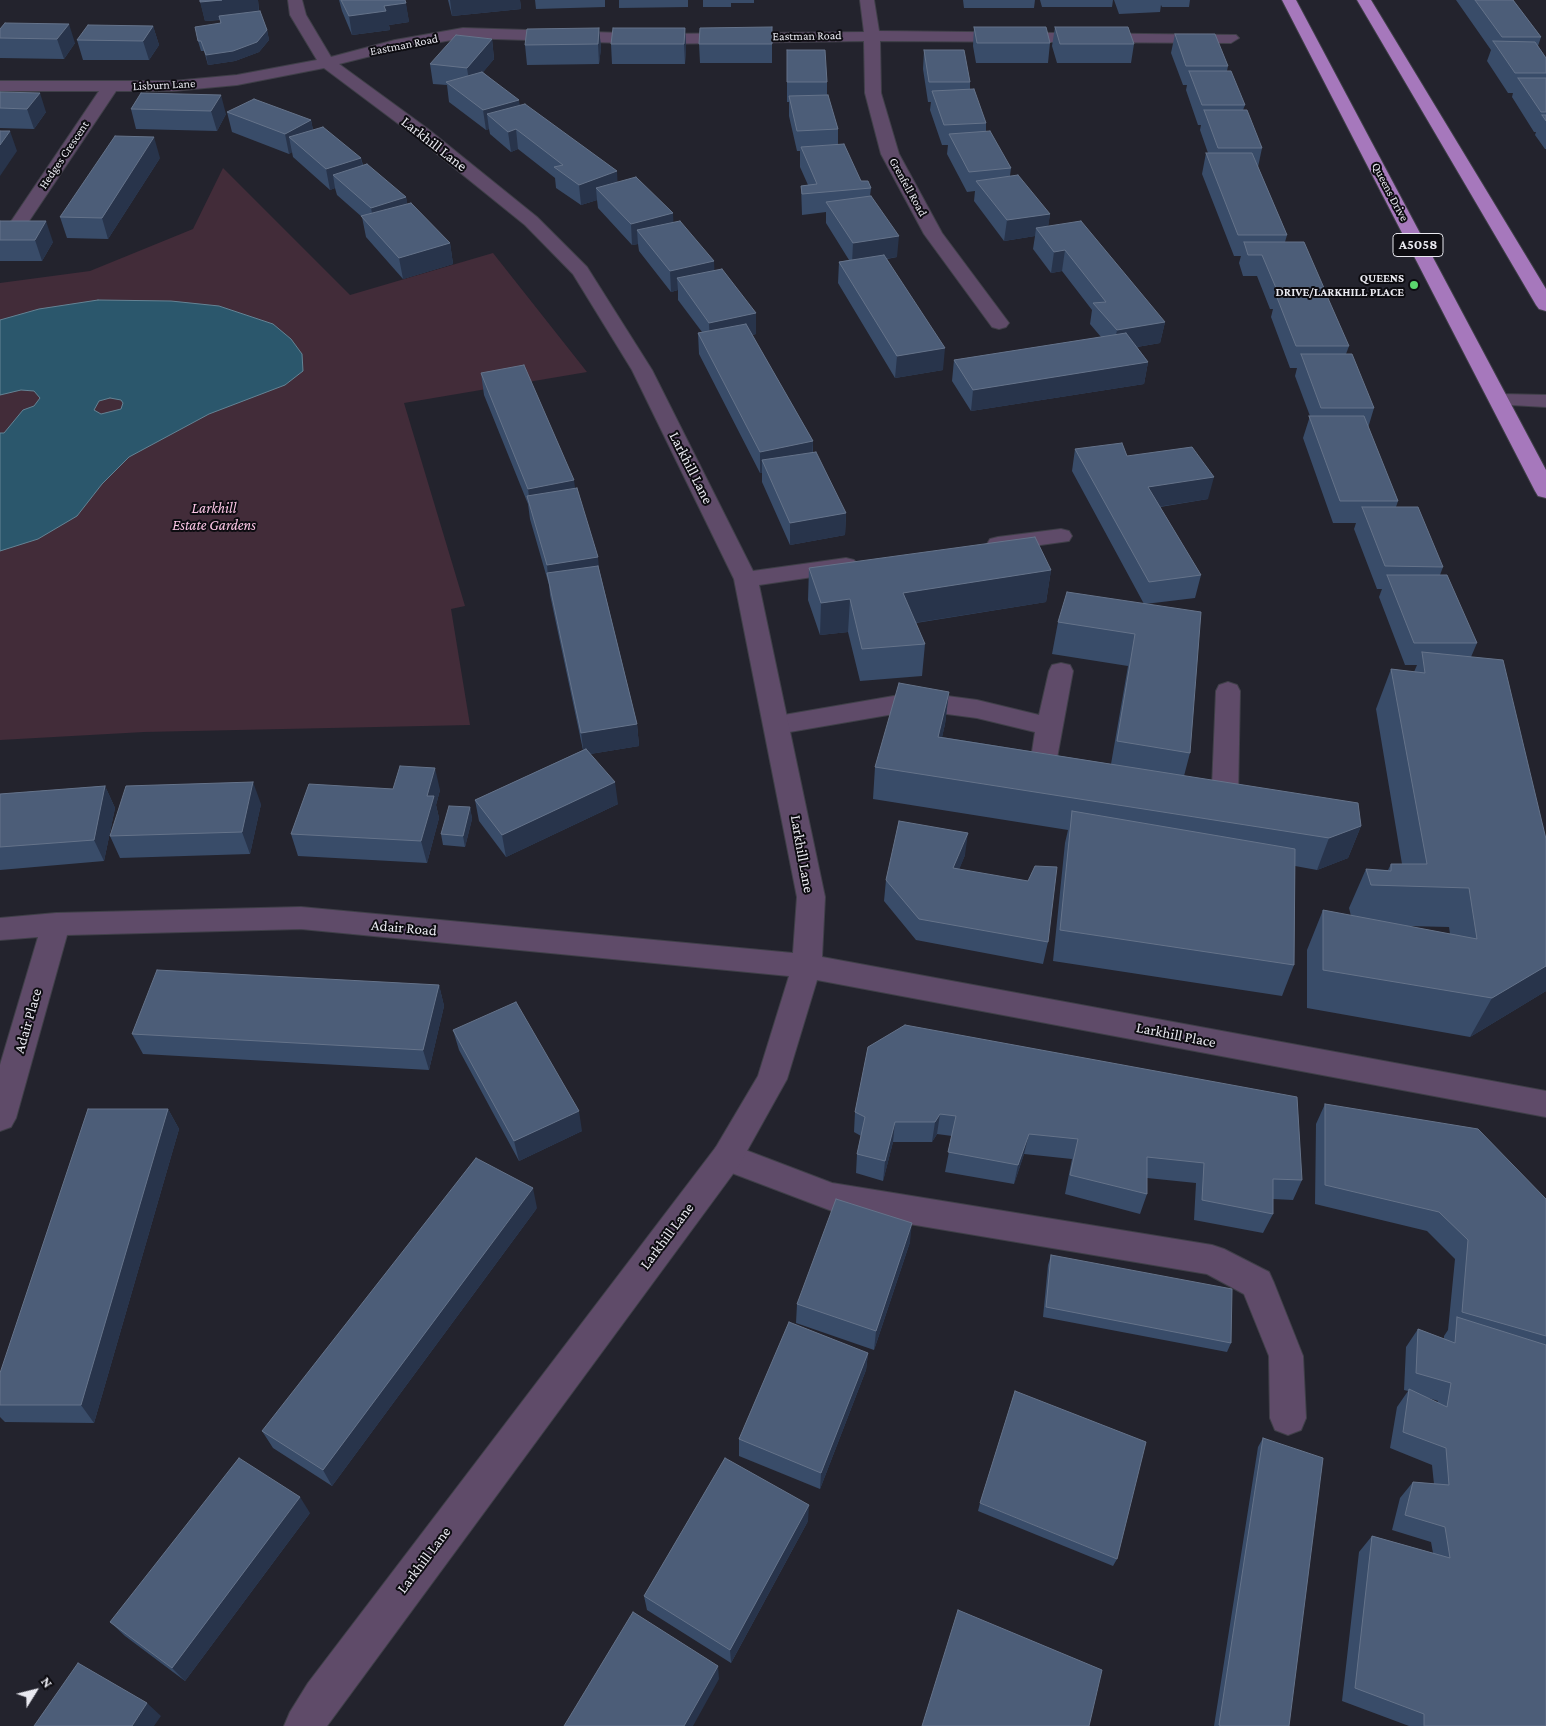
<!DOCTYPE html>
<html>
<head>
<meta charset="utf-8">
<style>
  body { margin:0 }
  #map { position:relative; width:1546px; height:1726px; overflow:hidden; background:#23232d; font-family:"Crimson Pro",serif }
  canvas { display:block }
  .north { position:absolute; left:10px; top:1666px; width:50px; height:50px; -webkit-text-stroke:4px #0d0c11; paint-order:stroke; rotate:54deg; font-size:14px; font-weight:700; line-height:20px; text-align:center; color:#e9e9f0 }
  .north::after { content:''; display:block; margin:auto; width:18px; height:22px; background:#e9e9f0; clip-path:polygon(50% 0,100% 100%,50% 72%,0 100%) }
</style>
</head>
<body>
<div id="map">
<canvas width="1546" height="1726"></canvas>
<div class="north">N</div>
</div>
<script>
const ctx = document.querySelector('canvas').getContext('2d');
ctx.lineJoin = 'round';
function paint(path, color) {
  ctx.fillStyle = color;
  ctx.fill(path, 'evenodd');
}
function toPath(rows) {
  const path = new Path2D();
  for (const r of rows) {
    path.moveTo(r[0], r[1]);
    for (let i = 2; i < r.length; i += 2) path.lineTo(r[i], r[i + 1]);
  }
  return path;
}
function strokePath(path, color, width, dash) {
  ctx.strokeStyle = color;
  ctx.lineWidth = width;
  ctx.lineCap = dash ? 'butt' : 'round';
  ctx.setLineDash(dash || []);
  ctx.stroke(path);
}
function write(font, color, halo, rows, align = 'center') {
  ctx.font = font + ' "Crimson Pro",serif';
  ctx.lineWidth = 4;
  ctx.setLineDash([]);
  ctx.textBaseline = 'middle';
  ctx.strokeStyle = halo;
  ctx.fillStyle = color;
  for (const [text, x, y, turn = 0] of rows) {
    ctx.save();
    ctx.translate(x, y);
    ctx.rotate((+turn || 0) * Math.PI / 180);
    ctx.textAlign = isNaN(turn) ? turn : align;
    if (halo) ctx.strokeText(text, 0, 0);
    ctx.fillText(text, 0, 0);
    ctx.restore();
  }
}
paint(toPath([
  [223,168,350,295,493,253,587,372,404,403,465,606,451,609,470,725,144,732,0,740,0,283,90,271,193,229]
]), '#422c39');
const water = toPath([
  [98,300,171,301,219,306,273,324,291,339,302,354,303,371,285,385,209,414,129,457,102,484,77,516,38,539,0,551,0,433,4,433,23,410,34,406,40,398,34,391,21,390,0,395,0,320,39,309,98,300],
  [110,398,121,400,123,403,121,409,101,414,94,410,99,401,110,398]
]);
paint(water, '#2b576c');
strokePath(water, '#648394', 1);
const service = toPath([
  [1061,663,1070,665,1073,671,1057,758,1078,763,1082,770,1078,777,1069,779,1034,772,1030,765,1035,732,977,718,917,710,778,734,769,731,765,725,769,719,778,716,917,692,977,700,1039,715,1049,671,1052,665,1061,663],
  [1228,682,1237,685,1240,691,1238,798,1234,805,1225,808,1195,802,1191,795,1195,788,1204,785,1212,787,1216,691,1219,685,1228,682],
  [727,1143,832,1183,1212,1245,1224,1249,1269,1272,1274,1283,1303,1356,1306,1418,1301,1430,1288,1435,1275,1430,1270,1418,1269,1356,1244,1294,1207,1274,832,1211,716,1167,711,1157,716,1147,727,1143]
]);
const minor = toPath([
  [288,0,302,0,306,15,331,57,395,40,463,28,656,34,864,32,860,0,874,0,879,31,1236,35,1239,38,1231,43,880,41,881,93,899,154,942,233,1009,323,1006,327,999,329,992,327,924,234,881,154,865,93,864,41,656,44,463,38,395,50,339,64,428,129,537,217,587,267,652,370,753,571,846,558,854,560,858,565,854,570,846,572,759,585,825,897,822,957,1546,1091,1546,1117,817,980,787,1079,738,1167,327,1726,284,1726,290,1712,308,1683,716,1147,758,1076,789,976,301,929,67,935,16,1118,11,1127,0,1131,0,1065,38,937,0,940,0,918,56,913,301,907,793,953,797,897,734,579,632,370,573,274,525,225,416,137,324,68,237,85,173,91,116,91,25,227,19,228,13,227,10,223,99,91,0,91,0,81,173,81,237,75,317,60,290,15,288,0],
  [1500,394,1546,395,1546,407,1493,404,1490,400,1493,396,1500,394],
  [1061,529,1069,531,1072,536,1069,541,998,551,990,549,987,544,990,539,998,537,1061,529]
]);
const trunk = toPath([
  [1282,0,1296,0,1546,470,1546,498,1538,496,1535,491,1282,0],
  [1357,0,1371,0,1546,289,1546,311,1539,309,1536,305,1357,0]
]);
strokePath(service, '#3f3f48', 2);
strokePath(minor, '#3f3f48', 2);
strokePath(trunk, '#3f3f48', 2);
paint(service, '#5f4b69');
paint(minor, '#5f4b69');
paint(trunk, '#a678bc');
paint(toPath([
  [200,0,258,0,259,11,267,30,269,40,259,52,235,61,208,65,204,51,201,51,198,41,220,23,220,20,205,21],
  [339,0,405,0,409,22,389,25,390,30,352,35,342,11],
  [448,0,520,0,521,9,452,16],
  [535,0,605,0,605,7,536,9],
  [619,0,688,0,688,7,619,8],
  [703,0,754,0,754,3,731,3,731,7,703,7],
  [963,0,1035,0,1034,8,964,8],
  [1040,0,1113,0,1112,7,1042,7],
  [1114,0,1190,0,1189,7,1162,7,1161,5,1160,12,1119,14],
  [1456,0,1513,0,1541,37,1538,46,1546,58,1546,149,1545,149,1535,135,1536,132,1534,132,1512,97,1513,93,1508,93,1487,61,1491,50],
  [5,23,75,43,64,59,0,58,0,29],
  [153,26,159,45,149,60,83,60,77,40],
  [772,27,772,63,700,63,699,44],
  [974,27,1050,43,1048,63,976,63,973,46],
  [1055,27,1134,44,1131,63,1057,63,1052,46],
  [599,28,601,48,599,64,527,65,525,45],
  [685,28,686,47,685,64,612,64,611,44],
  [1175,34,1228,66,1227,71,1245,105,1243,110,1262,148,1258,167,1287,235,1285,242,1324,288,1322,296,1349,346,1346,354,1374,408,1368,428,1398,501,1396,507,1443,567,1440,575,1477,643,1471,657,1546,839,1546,991,1470,1037,1307,1008,1307,950,1323,910,1351,916,1349,908,1366,869,1388,870,1391,864,1402,864,1376,709,1391,669,1414,672,1417,665,1405,665,1379,597,1382,589,1377,589,1354,529,1356,523,1333,523,1303,438,1310,416,1295,376,1297,368,1290,368,1271,317,1273,309,1270,309,1257,276,1243,276,1239,263,1241,256,1234,256,1202,174,1206,153,1208,153,1200,130,1201,125,1198,125,1186,90,1187,85,1183,85,1171,53],
  [1406,926,1449,927,1450,934],
  [492,39,494,59,483,72,520,105,618,182,673,213,673,222,714,261,714,270,756,313,756,334,752,335,813,441,813,453,846,513,845,535,790,545,762,482,762,473,760,473,699,354,698,333,702,332,678,300,678,290,671,292,639,251,638,244,632,245,598,208,597,200,581,205,556,188,555,178,518,149,511,152,490,134,489,129,486,130,449,102,447,85,433,84,430,64],
  [787,50,827,82,827,95,838,129,838,144,861,181,871,188,870,196,897,257,887,259,943,370,895,378,838,283,839,262,849,260,826,223,826,212,802,215,801,186,808,185,800,167,800,151,797,151,789,116,789,102,787,102],
  [924,50,970,82,970,89,986,123,986,131,1011,168,1010,176,1050,214,1048,226,1165,322,1160,343,1137,347,1148,362,1144,384,971,411,952,381,954,360,1101,337,1090,324,1092,310,1062,271,1051,273,1033,249,1035,236,1004,241,974,201,975,191,967,192,947,154,948,145,942,145,930,110,931,102,928,102,923,69],
  [0,92,46,112,34,129,0,128],
  [141,93,226,114,217,131,136,129,131,109],
  [227,112,311,120,313,130,361,158,363,165,406,197,407,204,450,243,453,264,403,279,366,237,362,217,337,195,335,188,330,190,293,157,292,152,289,154,232,132],
  [160,158,108,239,67,238,60,217],
  [0,221,53,242,42,261,0,261],
  [481,373,575,489,599,569,637,724,639,746,590,754,618,804,506,857,479,821,475,800,583,750,550,595,549,585,530,519,528,504,484,395],
  [1075,449,1127,456,1208,499,1160,507,1201,575,1195,598,1145,604,1190,753,1184,776,1361,826,1348,858,1317,870,1295,866,1294,965,1282,996,1053,961,1065,843,1068,830,873,799,875,767,949,692,945,724,942,737,1111,764,1128,666,1052,654,1058,622,1144,604,1072,471],
  [809,568,1051,570,1046,602,916,623,925,644,922,676,860,681,848,632,820,635,808,600],
  [105,786,115,808,104,861,0,870,0,794],
  [393,789,440,790,436,805,439,818,427,863,298,856,291,834],
  [261,804,250,854,120,858,110,836],
  [470,807,472,819,465,847,443,845,441,834],
  [965,855,959,869,1048,942,1043,964,916,940,884,901,886,880],
  [439,985,444,1006,429,1070,143,1054,132,1034],
  [453,1030,582,1131,519,1161,459,1050],
  [868,1047,1302,1180,1293,1200,1273,1199,1273,1214,1263,1233,1194,1220,1196,1183,1147,1178,1147,1194,1140,1214,1065,1194,1072,1159,1024,1154,1014,1184,945,1172,952,1136,937,1134,932,1142,893,1142,883,1181,856,1173,857,1154,861,1136,854,1132,855,1112],
  [1325,1104,1546,1199,1546,1726,1409,1726,1342,1701,1359,1552,1372,1536,1433,1553,1431,1542,1392,1530,1400,1498,1413,1482,1434,1484,1432,1465,1390,1448,1397,1407,1408,1391,1404,1390,1406,1347,1418,1329,1444,1339,1444,1336,1448,1330,1455,1259,1427,1231,1315,1204,1316,1124],
  [1425,1397,1438,1401,1437,1403],
  [168,1109,179,1129,94,1423,5,1422,0,1417,0,1373],
  [537,1208,332,1486,273,1448,262,1431],
  [910,1242,874,1350,796,1323,797,1304],
  [1051,1255,1231,1343,1227,1352,1043,1317,1048,1265],
  [868,1353,866,1370,820,1489,739,1456,739,1439],
  [1263,1438,1289,1726,1214,1726,1258,1447],
  [980,1503,1117,1559,1113,1566,978,1511],
  [310,1513,185,1681,125,1636,110,1622],
  [808,1521,731,1663,647,1610,644,1596]
]), '#394c69');
paint(toPath([
  [222,0,258,0,259,16,205,21,200,2],
  [450,0,520,0,521,9,452,16],
  [406,3,409,22,389,25,390,30,352,35,349,16,384,6],
  [69,24,75,43,64,59,57,39],
  [153,26,159,45,149,60,143,41],
  [599,28,601,48,599,64,598,44],
  [685,28,686,47,685,64,684,44],
  [267,30,269,40,259,52,235,61,208,65,206,55],
  [492,39,494,59,470,88,467,68],
  [40,93,46,112,34,129,27,109],
  [221,95,226,114,217,131,211,111],
  [519,100,522,120,487,114,489,129,486,130,483,110],
  [311,120,315,140,289,137,292,152,289,154,285,134],
  [516,129,518,149,511,152,508,132],
  [10,131,17,151,0,176,0,145],
  [154,137,160,158,108,239,102,218],
  [361,158,365,179,333,175,335,188,330,190,326,169],
  [617,171,618,192,596,188,597,200,581,205,579,185],
  [406,197,410,218,375,229,371,208],
  [673,213,674,234,637,230,638,244,632,245,631,224],
  [1050,214,1047,235,1036,228,1035,236,1004,241,1007,220],
  [46,221,53,242,42,261,35,240],
  [899,236,897,257,852,264,853,243],
  [450,243,453,264,403,279,399,258],
  [1065,250,1062,271,1051,273,1054,252],
  [714,261,715,282,677,278,678,290,671,292,670,271],
  [756,313,756,334,710,344,709,323],
  [1165,322,1160,343,1113,351,1117,330],
  [945,348,943,370,895,378,897,356],
  [1148,362,1144,384,971,411,973,390],
  [813,441,812,463,762,460,762,473,760,473,760,452],
  [1214,477,1208,499,1144,509,1148,487],
  [574,480,577,502,531,511,528,489],
  [846,513,845,535,790,545,790,523],
  [598,557,600,579,548,578,547,565],
  [1051,570,1046,602,901,625,903,593],
  [850,599,848,632,820,635,821,603],
  [949,692,945,724,935,769,938,737],
  [637,724,639,746,584,755,581,733],
  [435,768,440,790,436,805,439,818,427,863,421,841,427,796],
  [253,782,261,804,250,854,242,832],
  [615,782,618,804,506,857,502,835],
  [105,786,115,808,104,861,94,840],
  [470,807,472,819,465,847,463,836],
  [1361,826,1348,858,1317,870,1329,838],
  [968,833,965,855,951,890,953,868],
  [1546,966,1546,991,1470,1037,1492,998],
  [439,985,444,1006,429,1070,423,1050],
  [168,1109,179,1129,94,1423,81,1405],
  [579,1111,582,1131,519,1161,514,1141],
  [940,1114,937,1134,932,1142,935,1122],
  [895,1122,893,1142,883,1181,885,1161],
  [1029,1134,1024,1154,1014,1184,1018,1165],
  [533,1188,537,1208,332,1486,323,1470],
  [912,1223,910,1242,874,1350,876,1331],
  [868,1353,866,1370,820,1489,821,1473],
  [300,1497,310,1513,185,1681,172,1668],
  [809,1505,808,1521,731,1663,730,1650],
  [718,1666,719,1679,693,1726,684,1726],
  [147,1703,161,1716,154,1726,132,1726]
]), '#28344b');
const building = toPath([
  [200,0,222,0,200,2,200,0],
  [341,0,405,0,406,3,384,6,386,11,349,16,341,0],
  [1475,0,1513,0,1541,37,1502,37,1475,0],
  [260,11,267,30,257,42,233,51,206,55,201,41,198,41,195,27,221,23,219,16,260,11],
  [5,23,69,24,57,39,0,38,0,29,5,23],
  [88,25,153,26,143,41,77,40,88,25],
  [772,27,772,44,699,44,700,28,772,27],
  [974,27,1046,27,1050,43,977,43,974,27],
  [1055,27,1128,27,1134,44,1060,44,1055,27],
  [599,28,598,44,525,45,527,29,599,28],
  [613,28,685,28,684,44,611,44,613,28],
  [1175,34,1215,34,1228,66,1186,66,1175,34],
  [456,35,492,39,467,68,430,64,456,35],
  [1493,41,1535,42,1546,58,1546,73,1515,73,1493,41],
  [787,50,825,50,827,82,787,82,787,50],
  [924,50,964,50,970,82,929,82,924,50],
  [1189,71,1231,71,1245,105,1202,105,1189,71],
  [482,72,519,100,483,110,446,82,482,72],
  [1518,78,1546,78,1546,112,1541,112,1518,78],
  [974,89,986,123,944,125,932,91,974,89],
  [0,92,40,93,27,109,0,108,0,92],
  [141,93,221,95,211,111,131,109,141,93],
  [828,95,838,129,797,131,789,96,828,95],
  [254,99,311,120,285,134,227,112,254,99],
  [525,104,617,171,579,185,554,167,563,165,516,129,508,132,487,114,525,104],
  [1204,110,1247,110,1262,148,1218,148,1204,110],
  [1542,115,1546,115,1546,121,1542,115],
  [323,127,361,158,326,169,289,137,323,127],
  [0,131,10,131,0,145,0,131],
  [990,131,1011,168,969,172,949,134,990,131],
  [115,136,154,137,102,218,60,217,115,136],
  [844,144,861,181,868,181,871,188,802,194,801,186,817,184,801,147,844,144],
  [1206,153,1252,153,1287,235,1238,235,1206,153],
  [367,164,406,197,371,208,333,175,367,164],
  [1018,175,1050,214,1007,220,976,181,1018,175],
  [636,177,673,213,631,224,596,188,636,177],
  [871,196,899,236,853,243,826,202,871,196],
  [411,203,450,243,399,258,361,216,411,203],
  [0,221,46,221,35,240,0,240,0,221],
  [680,221,714,261,670,271,637,230,680,221],
  [1081,221,1165,322,1117,330,1093,303,1106,302,1065,250,1054,252,1036,228,1081,221],
  [1244,242,1304,242,1324,288,1276,288,1262,255,1248,255,1244,242],
  [884,255,945,348,897,356,839,262,884,255],
  [722,269,756,313,709,323,677,278,722,269],
  [1276,295,1327,296,1349,346,1296,346,1276,295],
  [746,324,813,441,760,452,698,333,746,324],
  [1126,333,1148,362,973,390,954,360,1126,333],
  [1301,354,1352,354,1374,408,1321,408,1301,354],
  [524,365,574,480,528,489,481,373,524,365],
  [1309,416,1364,416,1398,501,1340,501,1309,416],
  [1122,443,1127,456,1192,447,1214,477,1148,487,1201,575,1149,582,1075,449,1122,443],
  [816,452,846,513,790,523,762,460,816,452],
  [577,488,598,557,547,565,527,496,577,488],
  [1362,507,1418,507,1443,567,1385,566,1362,507],
  [1035,537,1051,570,903,593,925,644,862,649,850,599,821,603,809,568,1035,537],
  [598,566,637,724,581,733,547,573,598,566],
  [1387,575,1447,575,1477,643,1414,643,1387,575],
  [1067,592,1201,612,1190,753,1117,741,1135,634,1058,622,1067,592],
  [1422,652,1503,660,1546,839,1546,966,1492,998,1323,970,1323,910,1477,939,1469,888,1371,885,1366,869,1391,871,1391,864,1427,864,1391,669,1425,673,1422,652],
  [899,683,949,692,938,737,1358,803,1361,826,1329,838,875,767,899,683],
  [586,749,615,782,502,835,475,800,586,749],
  [400,766,435,768,427,796,434,796,421,841,291,834,309,784,393,789,400,766],
  [253,782,242,832,110,836,126,786,253,782],
  [105,786,94,840,0,847,0,794,105,786],
  [449,806,470,807,463,836,441,834,449,806],
  [1072,811,1295,849,1294,965,1060,930,1072,811],
  [899,821,968,833,953,868,1028,881,1035,866,1057,867,1048,942,919,919,886,880,899,821],
  [157,970,439,985,423,1050,132,1034,157,970],
  [516,1002,579,1111,514,1141,453,1030,516,1002],
  [905,1025,1297,1097,1302,1180,1273,1179,1273,1214,1202,1200,1204,1163,1147,1157,1147,1194,1070,1175,1078,1139,1029,1134,1018,1165,948,1152,956,1116,940,1114,935,1122,895,1122,885,1161,857,1154,865,1117,855,1112,868,1047,905,1025],
  [1325,1104,1478,1129,1546,1199,1546,1336,1462,1312,1468,1240,1439,1212,1325,1185,1325,1104],
  [88,1109,168,1109,81,1405,0,1405,0,1373,88,1109],
  [476,1158,533,1188,323,1470,262,1431,476,1158],
  [836,1199,912,1223,876,1331,797,1304,836,1199],
  [1051,1255,1232,1289,1231,1343,1046,1307,1051,1255],
  [1457,1317,1546,1345,1546,1726,1424,1726,1424,1714,1355,1688,1372,1536,1450,1558,1445,1527,1405,1515,1413,1482,1449,1485,1446,1448,1403,1432,1409,1389,1447,1407,1451,1383,1416,1373,1418,1329,1455,1343,1457,1317],
  [789,1322,868,1353,821,1473,739,1439,789,1322],
  [1015,1391,1146,1442,1117,1559,980,1503,1015,1391],
  [1263,1438,1323,1458,1289,1726,1221,1726,1219,1725,1263,1438],
  [239,1458,300,1497,172,1668,110,1622,239,1458],
  [725,1458,809,1505,730,1650,644,1596,725,1458],
  [958,1610,1102,1670,1089,1726,922,1726,958,1610],
  [633,1612,718,1666,684,1726,564,1726,633,1612],
  [78,1663,147,1703,132,1726,34,1726,78,1663]
]);
paint(building, '#4c5d78');
strokePath(building, '#65738a', 1);
for (const [x, y, r, color] of [
  [1414,285,5,"#5bd56e"]
]) {
  const dot = new Path2D();
  dot.arc(x, y, r, 0, 2 * Math.PI);
  ctx.fillStyle = color;
  ctx.fill(dot);
  strokePath(dot, '#0d0c11', 2);
}
write('12px', '#e9e9f0', '#0d0c11', [
  ["Eastman Road",807,36,-1],
  ["Eastman Road",404,45,-11],
  ["Lisburn Lane",164,85,-3],
  ["Hedges Crescent",64,155,-56],
  ["Grenfell Road",908,187,61],
  ["Queens Drive",1390,192,62]
]);
write('bold 12px', '#e9e9f0', '#0d0c11', [
  ["QUEENS",1404,278],
  ["DRIVE/LARKHILL PLACE",1404,292]
], 'right');
for (const [x, y, w] of [
  [1418,245,50]
]) {
  const box = new Path2D();
  box.roundRect(x - w / 2, y - 11.5, w, 23, 4);
  ctx.fillStyle = '#0d0c11';
  ctx.fill(box);
  strokePath(box, '#e9e9f0', 1);
}
write('bold 14px', '#e9e9f0', null, [
  ["A5058",1418,245]
]);
write('15px', '#e9e9f0', '#0d0c11', [
  ["Larkhill Lane",434,144,38],
  ["Larkhill Lane",691,468,63],
  ["Larkhill Lane",802,854,80],
  ["Adair Road",404,928,5],
  ["Adair Place",28,1021,-74],
  ["Larkhill Place",1176,1035,11],
  ["Larkhill Lane",667,1236,-53],
  ["Larkhill Lane",424,1560,-53]
]);
write('italic 15px', '#fac5e4', '#0d0c11', [
  ["Larkhill",214,508],
  ["Estate Gardens",214,525]
]);
</script>
</body>
</html>
